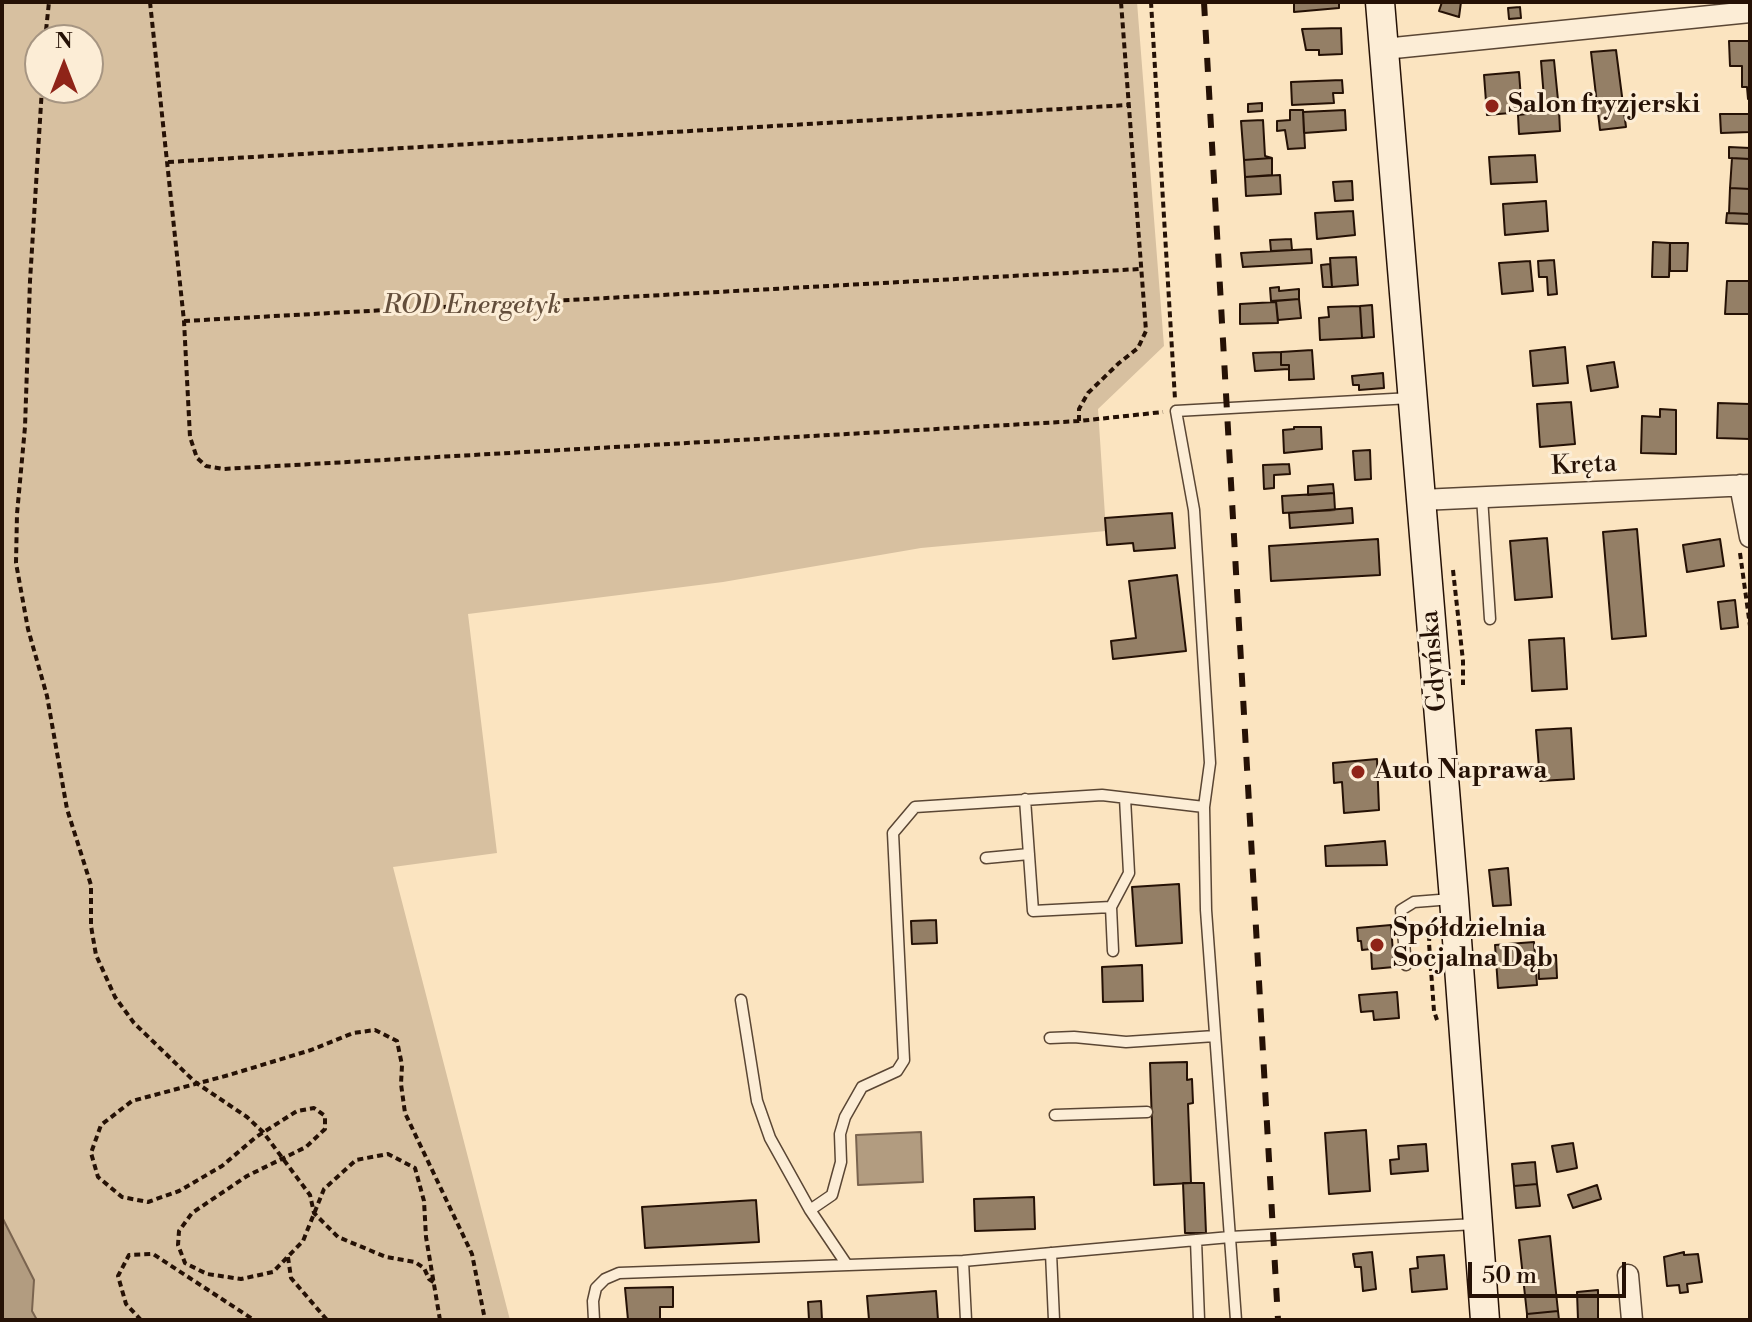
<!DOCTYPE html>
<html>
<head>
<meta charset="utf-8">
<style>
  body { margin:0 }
  #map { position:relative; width:1752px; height:1322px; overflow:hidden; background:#fbe4c0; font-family:"Libre Bodoni",serif }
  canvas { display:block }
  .frame { position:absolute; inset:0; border:4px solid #251105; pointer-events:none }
  .north { position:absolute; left:24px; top:24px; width:80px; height:80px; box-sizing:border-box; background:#fcedd6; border:2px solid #a69582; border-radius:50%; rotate:0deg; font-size:22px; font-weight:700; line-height:32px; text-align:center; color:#251105 }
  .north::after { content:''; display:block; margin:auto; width:28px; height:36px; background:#8f2418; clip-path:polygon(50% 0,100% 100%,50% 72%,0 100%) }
  .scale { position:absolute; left:1468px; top:1262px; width:158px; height:36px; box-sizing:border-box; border:4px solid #251105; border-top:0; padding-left:10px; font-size:24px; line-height:28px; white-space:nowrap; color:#251105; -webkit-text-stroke:6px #fcedd6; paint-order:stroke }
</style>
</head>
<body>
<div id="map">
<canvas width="1752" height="1322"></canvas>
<div class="frame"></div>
<div class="north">N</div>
<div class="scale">50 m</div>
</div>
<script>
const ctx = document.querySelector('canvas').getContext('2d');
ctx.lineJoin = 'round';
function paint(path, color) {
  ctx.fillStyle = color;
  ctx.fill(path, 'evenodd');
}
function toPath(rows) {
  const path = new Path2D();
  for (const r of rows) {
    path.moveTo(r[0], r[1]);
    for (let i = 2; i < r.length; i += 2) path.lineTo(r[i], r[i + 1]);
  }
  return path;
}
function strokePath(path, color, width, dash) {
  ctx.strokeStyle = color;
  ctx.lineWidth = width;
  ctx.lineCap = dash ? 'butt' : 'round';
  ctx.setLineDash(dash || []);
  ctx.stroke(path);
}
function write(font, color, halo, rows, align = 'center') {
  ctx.font = font + ' "Libre Bodoni",serif';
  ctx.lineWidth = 6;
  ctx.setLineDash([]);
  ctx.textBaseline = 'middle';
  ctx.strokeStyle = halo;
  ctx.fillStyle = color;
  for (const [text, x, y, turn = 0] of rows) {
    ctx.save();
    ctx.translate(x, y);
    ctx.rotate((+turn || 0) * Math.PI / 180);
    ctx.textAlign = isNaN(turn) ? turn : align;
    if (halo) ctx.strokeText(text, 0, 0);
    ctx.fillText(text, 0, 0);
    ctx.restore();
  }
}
paint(toPath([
  [2,2,1137,2,1164,346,1098,409,1106,531,921,548,723,582,468,614,497,853,393,867,510,1320,37,1320,32,1312,34,1280,2,1217],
  [40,40,88,40,88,88,40,88]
]), '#d7c0a0');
const water = toPath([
  [921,1132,923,1182,858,1185,856,1135,921,1132],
  [2,1217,34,1280,32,1311,37,1320,2,1320,2,1217]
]);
paint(water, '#b29c80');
strokePath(water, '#7a644f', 2);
const building = toPath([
  [1294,2,1339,2,1339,8,1294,12,1294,2],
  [1442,2,1461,2,1459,17,1439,11,1442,2],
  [1520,7,1521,18,1509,19,1508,8,1520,7],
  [1341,28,1342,54,1319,55,1319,50,1306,50,1302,29,1341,28],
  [1729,41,1750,41,1750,99,1748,99,1747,87,1742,87,1742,66,1730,66,1729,41],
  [1616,50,1626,127,1600,130,1591,52,1616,50],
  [1554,60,1559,110,1545,111,1541,61,1554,60],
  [1519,72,1522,112,1487,115,1484,75,1519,72],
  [1342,80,1343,93,1333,93,1334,103,1292,105,1291,82,1342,80],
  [1262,103,1262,111,1248,112,1248,104,1262,103],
  [1290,110,1303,110,1305,148,1288,149,1285,130,1277,131,1277,121,1290,120,1290,110],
  [1345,110,1346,130,1304,133,1303,112,1345,110],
  [1559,110,1560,131,1519,134,1518,115,1559,110],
  [1720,114,1749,114,1750,132,1721,133,1720,114],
  [1263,120,1265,156,1272,158,1244,160,1241,121,1263,120],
  [1729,147,1750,148,1750,159,1729,158,1729,147],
  [1535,155,1537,182,1491,184,1489,157,1535,155],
  [1272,158,1272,175,1245,177,1244,160,1272,158],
  [1732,158,1750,159,1750,189,1730,188,1732,158],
  [1280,175,1281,194,1246,196,1245,177,1280,175],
  [1352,181,1353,200,1335,201,1333,182,1352,181],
  [1730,188,1750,189,1750,214,1729,213,1730,188],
  [1546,201,1548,231,1505,235,1503,204,1546,201],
  [1353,211,1355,235,1317,239,1315,213,1353,211],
  [1727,213,1750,214,1750,224,1726,223,1727,213],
  [1291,239,1292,250,1271,251,1270,240,1291,239],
  [1653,242,1670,243,1669,277,1652,277,1653,242],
  [1670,243,1688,243,1687,271,1670,271,1670,243],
  [1311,249,1312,263,1243,267,1241,253,1311,249],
  [1356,257,1358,285,1332,287,1330,258,1356,257],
  [1554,260,1557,294,1548,295,1547,277,1539,277,1538,261,1554,260],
  [1530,261,1533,291,1502,294,1499,263,1530,261],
  [1330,264,1332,287,1323,287,1321,265,1330,264],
  [1727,281,1750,281,1750,314,1725,314,1727,281],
  [1279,287,1279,291,1299,289,1299,299,1271,301,1270,288,1279,287],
  [1299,299,1301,318,1278,320,1276,301,1299,299],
  [1276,302,1278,323,1240,324,1240,304,1276,302],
  [1372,305,1374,337,1362,338,1360,306,1372,305],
  [1360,306,1362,338,1320,340,1319,318,1329,317,1328,307,1360,306],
  [1565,347,1568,383,1533,386,1530,351,1565,347],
  [1312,350,1314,379,1289,380,1289,365,1281,365,1281,352,1312,350],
  [1281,352,1281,365,1289,365,1289,369,1255,371,1253,353,1281,352],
  [1614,362,1618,387,1591,391,1587,366,1614,362],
  [1383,373,1384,388,1359,390,1359,385,1353,385,1352,376,1383,373],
  [1571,402,1575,444,1540,447,1537,404,1571,402],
  [1718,403,1750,404,1750,439,1717,438,1718,403],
  [1660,409,1676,410,1676,454,1641,453,1642,416,1660,417,1660,409],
  [1294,427,1321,427,1322,449,1284,453,1283,430,1294,429,1294,427],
  [1370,450,1371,479,1355,480,1353,451,1370,450],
  [1289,464,1290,474,1274,475,1274,488,1264,489,1263,465,1289,464],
  [1333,484,1334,493,1308,495,1308,486,1333,484],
  [1334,493,1335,510,1283,513,1282,496,1334,493],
  [1352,508,1353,523,1290,528,1289,513,1352,508],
  [1172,513,1175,548,1134,551,1133,543,1107,545,1105,518,1172,513],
  [1637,529,1646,636,1612,639,1603,532,1637,529],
  [1547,538,1552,597,1515,600,1510,541,1547,538],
  [1378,539,1380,575,1271,581,1269,546,1378,539],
  [1720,539,1724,566,1687,572,1683,545,1720,539],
  [1177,575,1186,651,1113,659,1111,641,1136,638,1129,581,1177,575],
  [1735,600,1738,627,1721,629,1718,602,1735,600],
  [1564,638,1567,689,1532,691,1529,640,1564,638],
  [1571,728,1574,779,1540,781,1536,730,1571,728],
  [1377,759,1379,810,1344,813,1342,782,1334,783,1333,763,1377,759],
  [1385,841,1387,865,1326,866,1325,846,1385,841],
  [1508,868,1511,905,1493,906,1489,870,1508,868],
  [1179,884,1182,943,1136,946,1132,887,1179,884],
  [936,920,937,943,912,944,911,921,936,920],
  [1391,925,1394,967,1372,969,1371,949,1362,950,1361,941,1358,941,1357,928,1391,925],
  [1534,942,1537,985,1498,988,1495,945,1534,942],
  [1556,955,1557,978,1539,979,1538,956,1556,955],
  [1142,965,1143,1001,1103,1002,1102,967,1142,965],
  [1397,992,1399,1018,1374,1020,1373,1011,1361,1012,1359,995,1397,992],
  [1187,1062,1187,1080,1192,1079,1193,1103,1188,1104,1191,1183,1154,1185,1150,1063,1187,1062],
  [1366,1130,1370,1191,1329,1194,1325,1133,1366,1130],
  [1573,1143,1577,1168,1557,1172,1552,1146,1573,1143],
  [1426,1144,1428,1171,1391,1174,1390,1160,1399,1159,1398,1146,1426,1144],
  [1535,1162,1537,1184,1514,1186,1512,1164,1535,1162],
  [1183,1183,1204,1183,1206,1233,1185,1233,1183,1183],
  [1537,1184,1540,1206,1516,1208,1514,1186,1537,1184],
  [1597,1185,1601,1199,1573,1208,1568,1195,1597,1185],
  [1034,1197,1035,1229,975,1231,974,1199,1034,1197],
  [756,1200,759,1242,645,1248,642,1207,756,1200],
  [1550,1236,1558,1311,1527,1314,1519,1240,1550,1236],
  [1372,1252,1376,1289,1363,1291,1361,1267,1355,1267,1353,1254,1372,1252],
  [1684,1252,1684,1255,1698,1254,1702,1282,1687,1284,1688,1292,1680,1293,1679,1285,1667,1286,1664,1257,1684,1252],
  [1444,1255,1447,1289,1412,1292,1410,1269,1418,1268,1417,1257,1444,1255],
  [673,1287,673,1307,660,1307,660,1320,628,1320,625,1288,673,1287],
  [1598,1290,1598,1320,1578,1320,1577,1292,1598,1290],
  [936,1291,938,1320,869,1320,867,1296,936,1291],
  [821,1301,822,1320,809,1320,808,1302,821,1301],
  [1558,1311,1559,1320,1527,1320,1527,1314,1558,1311]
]);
paint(building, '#947f66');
strokePath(building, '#251105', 2);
const service = toPath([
  [1482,497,1490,619],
  [1025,799,1033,911,1111,907],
  [986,858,1029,854],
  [1113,951,1111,907,1129,873,1125,798],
  [1406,965,1401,910,1414,902,1452,899],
  [741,1000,757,1101,770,1138,810,1210,847,1265],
  [1050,1038,1074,1037,1126,1042,1215,1036],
  [1055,1115,1147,1112],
  [810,1210,832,1195,841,1162,840,1134,845,1117,862,1087,897,1071,904,1060,893,833,915,807,1102,795,1204,807],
  [1196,1240,1199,1320],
  [1051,1253,1054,1320],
  [963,1261,966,1320],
  [594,1320,593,1301,596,1288,605,1279,619,1273,963,1261,1230,1237,1476,1224],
  [1236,1320,1206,910,1204,807,1210,763,1194,510,1176,411,1411,398]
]);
const minor = toPath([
  [1384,49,1750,12],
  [1740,485,1750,537],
  [1421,500,1750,485],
  [1628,1275,1632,1320]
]);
const secondary = toPath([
  [1380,2,1454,899,1485,1320]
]);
strokePath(service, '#5a4634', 13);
strokePath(minor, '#5a4634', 23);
strokePath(secondary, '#251105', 31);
strokePath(toPath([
  [150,2,184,321,190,437,197,458,206,466,223,469,1079,421,1163,412],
  [1151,2,1175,399],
  [45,40,49,2],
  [42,88,30,281,25,427,17,514,16,563,28,629,47,696,67,809,91,885,91,926,96,955,115,997,134,1023,195,1082,247,1117,263,1132,310,1195,314,1213,338,1237,386,1257,415,1262,424,1268,429,1279,436,1284],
  [168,162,1128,105],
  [184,321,1140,269],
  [1079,421,1079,409,1088,393,1119,363,1138,348,1146,331,1121,2],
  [1740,553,1750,626],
  [1453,570,1463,661,1463,685],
  [1430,925,1429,943,1434,1011,1437,1020],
  [288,1257,291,1278,327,1320],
  [141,1320,126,1304,118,1276,129,1255,153,1254,254,1320],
  [440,1320,426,1237,424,1201,415,1168,388,1154,356,1160,324,1189,303,1241,273,1272,241,1279,207,1274,185,1263,178,1245,179,1231,192,1213,247,1176,306,1147,325,1129,325,1116,314,1108,297,1111,256,1137,222,1166,179,1191,148,1202,122,1197,98,1177,91,1153,101,1125,132,1101,229,1075,311,1050,353,1033,375,1030,397,1041,402,1065,401,1084,405,1113,472,1254,485,1320]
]), '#251105', 4, [6, 4]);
strokePath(service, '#fcedd6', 10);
strokePath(minor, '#fcedd6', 20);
strokePath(secondary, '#fcedd6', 28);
strokePath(toPath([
  [1204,2,1278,1320]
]), '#251105', 6, [14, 14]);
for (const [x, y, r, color] of [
  [1492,106,8,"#8f2418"],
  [1358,772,8,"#8f2418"],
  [1377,945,8,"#8f2418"]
]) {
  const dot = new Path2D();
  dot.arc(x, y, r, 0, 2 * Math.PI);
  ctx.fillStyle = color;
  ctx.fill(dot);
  strokePath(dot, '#fcedd6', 3);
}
write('bold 26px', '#251105', '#fcedd6', [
  ["Salon fryzjerski",1508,106],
  ["Auto Naprawa",1374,772],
  ["Spółdzielnia",1393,930],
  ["Socjalna Dąb",1393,960]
], 'left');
write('italic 26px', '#634e3b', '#fcedd6', [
  ["ROD Energetyk",472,307]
]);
write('26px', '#251105', '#fcedd6', [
  ["Kręta",1584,466,-3],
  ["Gdyńska",1435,661,-95]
]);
</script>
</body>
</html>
